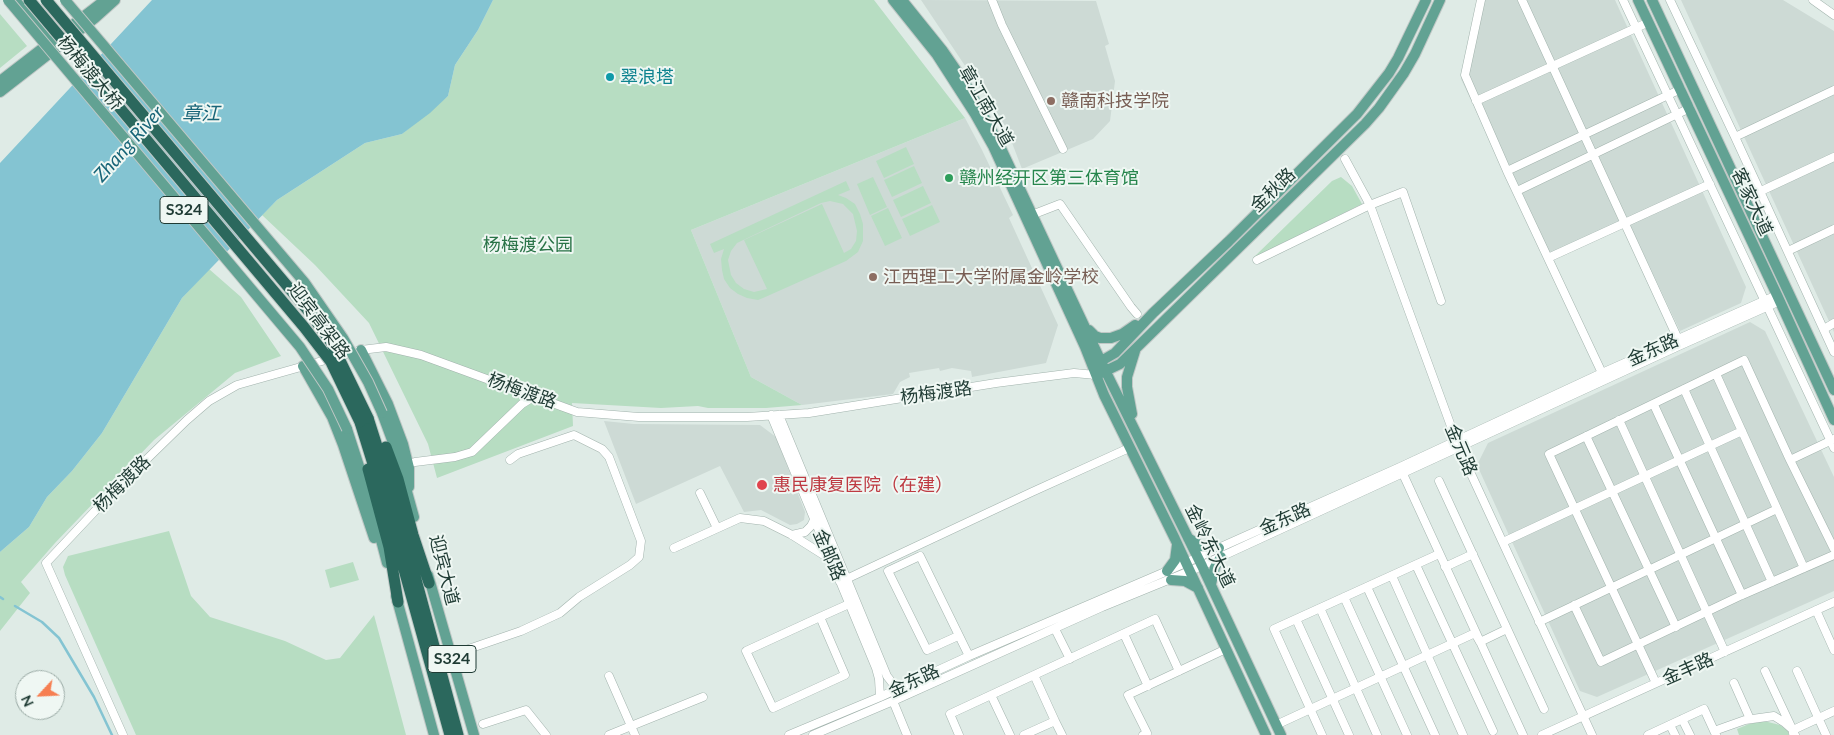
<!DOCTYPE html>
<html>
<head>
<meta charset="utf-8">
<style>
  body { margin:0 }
  #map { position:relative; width:1834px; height:735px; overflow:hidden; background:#dfebe6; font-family:Lato,sans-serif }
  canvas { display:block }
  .north { position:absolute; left:15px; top:670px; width:50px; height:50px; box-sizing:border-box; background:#eff7f3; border:1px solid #9caca7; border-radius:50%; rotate:245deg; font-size:14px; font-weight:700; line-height:20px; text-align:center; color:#1f3b34 }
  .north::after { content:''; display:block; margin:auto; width:18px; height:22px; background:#f67f52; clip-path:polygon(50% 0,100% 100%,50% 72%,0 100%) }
</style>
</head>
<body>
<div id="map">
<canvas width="1834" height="735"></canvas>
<div class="north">N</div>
</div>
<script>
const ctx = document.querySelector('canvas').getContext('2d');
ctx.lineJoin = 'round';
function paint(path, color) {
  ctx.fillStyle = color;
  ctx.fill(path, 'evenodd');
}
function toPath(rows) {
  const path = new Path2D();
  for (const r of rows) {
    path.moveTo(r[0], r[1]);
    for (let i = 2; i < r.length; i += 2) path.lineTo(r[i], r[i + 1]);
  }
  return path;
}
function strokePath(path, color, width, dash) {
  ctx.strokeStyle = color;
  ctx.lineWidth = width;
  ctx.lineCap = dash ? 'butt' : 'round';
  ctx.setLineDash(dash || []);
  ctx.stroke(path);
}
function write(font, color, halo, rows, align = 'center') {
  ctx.font = font + ' Lato,"Noto Sans SC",sans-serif';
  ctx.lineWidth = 4;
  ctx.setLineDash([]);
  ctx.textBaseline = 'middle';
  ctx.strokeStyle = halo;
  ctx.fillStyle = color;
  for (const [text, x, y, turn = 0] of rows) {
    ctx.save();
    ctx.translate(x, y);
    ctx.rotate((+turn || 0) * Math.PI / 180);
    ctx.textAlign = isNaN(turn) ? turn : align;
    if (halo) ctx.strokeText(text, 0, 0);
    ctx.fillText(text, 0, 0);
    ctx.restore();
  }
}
paint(toPath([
  [921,0,1096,1,1109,44,1105,46,1115,81,1110,121,1093,139,1022,169,1006,127],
  [1479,0,1615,0,1746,287,1741,303,1680,331,1630,225,1547,262,1461,79],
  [1681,0,1783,0,1834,31,1834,332],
  [965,118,982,150,1013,215,1009,218,1058,325,1046,363,972,377,971,371,952,368,940,371,939,368,909,373,910,377,900,382,893,394,802,405,751,377,691,230],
  [1750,322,1765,331,1834,477,1834,591,1597,697,1580,691,1477,465,1488,443],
  [604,421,634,424,760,425,776,437,805,512,804,520,797,524,790,525,761,510,744,512,720,466,636,504]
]), '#cddad5');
paint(toPath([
  [493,0,874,0,965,118,691,230,751,377,802,405,766,408,708,408,698,406,661,408,572,403,573,426,437,478,428,444,369,323,315,265,262,215,277,200,365,143,402,134,448,96,455,65,478,30],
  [0,14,27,46,0,68],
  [906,147,914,164,884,178,876,161],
  [914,166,922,183,892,197,884,180],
  [873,177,887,207,870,215,857,184],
  [1341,177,1352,186,1362,204,1253,258,1332,181],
  [846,181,850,190,838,195,846,198,855,204,860,214,863,224,863,241,858,252,846,261,763,298,758,300,747,298,738,294,730,288,724,279,722,270,721,259,724,249,714,253,710,244],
  [830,201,843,204,853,214,857,231,856,241,851,249,844,253,822,204,744,240,767,289,754,292,744,289,736,283,731,275,728,260,731,251,737,243,821,203],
  [923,186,931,203,901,217,893,200],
  [932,205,940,222,910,236,902,219],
  [888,208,902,238,885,246,871,216],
  [209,269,241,297,281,356,235,373,154,440,55,543,21,582,30,593,0,631,0,552,29,527,47,497,72,471,102,433,182,298],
  [169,531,191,596,210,617,285,641,326,660,340,658,374,615,406,735,136,735,65,575,63,567,68,556],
  [353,562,359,580,330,588,325,570],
  [1764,721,1780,725,1788,731,1789,735,1739,735,1737,729,1749,724]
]), '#b7ddc2');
paint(toPath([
  [152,0,493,0,478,30,455,65,448,96,430,113,402,134,365,143,277,200,182,298,102,433,72,471,47,497,29,527,0,552,0,163]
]), '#84c4d2');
strokePath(toPath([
  [0,597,3,599],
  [15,606,42,622,59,638,94,697,112,735]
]), '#84c4d2', 2.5);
const minor = toPath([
  [992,0,1002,25,1063,149],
  [1481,0,1465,75,1507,171,1602,373],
  [1522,0,1678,339],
  [1623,0,1834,448],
  [1670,0,1735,137,1834,352],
  [1813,0,1834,15],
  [1476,101,1649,22],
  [1735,137,1834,90],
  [1345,159,1370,205,1459,448,1592,735],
  [1507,171,1681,89],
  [1517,191,1690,108],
  [1761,191,1834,157],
  [1029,216,1060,204,1131,307,1137,314],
  [1788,251,1834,229],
  [1548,258,1710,184],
  [1257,260,1370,205,1403,192,1441,301],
  [1824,329,1834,323],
  [1716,374,1804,568],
  [1684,389,1772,582],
  [1654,405,1742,595],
  [771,415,876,668,879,679,880,697],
  [779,415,887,676,897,689],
  [1619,420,1725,652],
  [1586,436,1676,627],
  [1790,460,1834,439],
  [415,462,455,457,472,452,522,404,535,396],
  [1403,474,1523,735],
  [1439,481,1544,709],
  [700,493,717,528],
  [792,535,805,532,811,526,814,520],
  [1503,542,1742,431],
  [674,548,740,518,764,521,792,535,830,559],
  [1416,565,1493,731],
  [1445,567,1473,554],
  [1392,576,1463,735],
  [840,582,1032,492,1129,448],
  [1367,587,1435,735],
  [1344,597,1407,735],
  [1574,605,1601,662,1742,595,1834,555],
  [1320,608,1377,735],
  [1816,610,1834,650],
  [820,617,845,675,773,708,746,651,820,617,849,604],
  [1296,619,1349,735],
  [1539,622,1777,509],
  [1055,629,1070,659],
  [1124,634,1148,686],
  [958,636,927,650,888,571,920,556,969,656],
  [451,655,521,631,560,613,579,597,630,565,639,557,641,541,609,457,602,449,574,435,518,454,510,460],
  [1765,671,1795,735],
  [1797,671,1826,735],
  [1034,675,1055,721],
  [609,676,635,735],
  [1656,683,1549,454,1744,360,1790,460,1834,549],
  [1734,683,1750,719],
  [991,695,1010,735],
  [893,701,907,735],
  [1682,719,1690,735],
  [483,724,526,710,546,735],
  [1276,725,1475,633,1480,642,1507,629],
  [1670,725,1675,735],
  [1714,731,1745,720,1774,716,1785,723,1793,730],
  [1793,733,1793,730,1834,711],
  [123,735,46,563,111,494,187,420,209,401,237,385,361,350,386,347,421,355,577,412,639,417,747,417,809,413,996,383,1074,373,1096,375],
  [609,735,703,697],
  [789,735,880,697,969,656,1165,572,1400,467,1602,373,1777,295],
  [813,735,893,701,1102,607,1190,571,1681,345,1780,301],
  [959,735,950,714,1155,619,1179,671],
  [1024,735,1055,721,1062,735],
  [1143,735,1147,733,1128,695,1226,649],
  [1322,735,1274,629,1439,554],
  [1542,735,1834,602],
  [1648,735,1704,709,1716,735]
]);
const major = toPath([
  [15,0,46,38],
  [893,0,937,55,975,114,993,146,1085,347,1104,395,1175,539,1266,735],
  [902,0,943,51,965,83,999,144,1106,372,1202,566,1281,735],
  [1638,0,1777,295,1834,420],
  [1652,0,1834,390],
  [0,81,105,0],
  [0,92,95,18,115,0],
  [1089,330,1095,336,1100,338,1111,338,1122,334,1135,325],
  [361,350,388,404,403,444,409,468,409,487],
  [1096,364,1115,353,1153,313,1229,241,1357,114,1389,73,1398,58,1426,0],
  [303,366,332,417,343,445,374,538],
  [1099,374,1120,364,1365,124,1379,108,1404,73,1415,54,1440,0],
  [382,413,395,448,414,517],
  [1132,414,1127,387,1127,377,1135,351],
  [347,429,372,506,387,563],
  [1188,538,1201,546,1219,548],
  [1167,571,1175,560,1177,545],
  [428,575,474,735],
  [1171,580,1185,581,1198,588],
  [1211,584,1215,567,1221,557],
  [396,596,434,735]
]);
const highway = toPath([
  [368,418,397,509,458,735],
  [360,422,388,512,450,735],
  [386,447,398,479,413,535,429,583],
  [368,469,389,547,398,602]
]);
strokePath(minor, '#a2b3ad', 9);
strokePath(major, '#c0c8c6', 12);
strokePath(highway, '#c0c8c6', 13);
strokePath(minor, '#fff', 8);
strokePath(major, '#62a293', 10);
strokePath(highway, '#2b685d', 11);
const majorBridge = toPath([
  [8,0,300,347,328,389,347,429],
  [65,0,305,283,343,338,368,382,382,413]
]);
const highwayBridge = toPath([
  [29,0,304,327,331,362,360,422],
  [46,0,311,314,331,342,368,418]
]);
strokePath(majorBridge, '#c0c8c6', 12, []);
strokePath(highwayBridge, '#c0c8c6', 13, []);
strokePath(majorBridge, '#62a293', 10);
strokePath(highwayBridge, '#2b685d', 11);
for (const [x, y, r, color] of [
  [610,77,5,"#0f9aa8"],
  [1051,101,5,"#8d6e63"],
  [949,178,5,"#2e9e5b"],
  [873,277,5,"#8d6e63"],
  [762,485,6,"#e0444e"]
]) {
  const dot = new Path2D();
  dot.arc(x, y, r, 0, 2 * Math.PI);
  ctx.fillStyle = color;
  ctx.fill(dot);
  strokePath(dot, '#eff7f3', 2);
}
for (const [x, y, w] of [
  [184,210,48],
  [452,659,48]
]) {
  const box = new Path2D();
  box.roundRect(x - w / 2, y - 13.5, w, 27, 4);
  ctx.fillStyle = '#eff7f3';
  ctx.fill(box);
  strokePath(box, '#1f3b34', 1);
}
write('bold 16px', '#1f3b34', null, [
  ["S324",184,210],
  ["S324",452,659]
]);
write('18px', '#1f3b34', '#eff7f3', [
  ["杨梅渡大桥",90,73,50],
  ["章江南大道",986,106,60],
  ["金秋路",1273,190,-44],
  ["客家大道",1752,202,65],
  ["迎宾高架路",319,321,53],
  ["金东路",1653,350,-24],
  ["杨梅渡路",522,391,20],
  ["杨梅渡路",936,393,-8],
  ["金元路",1461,450,67],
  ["杨梅渡路",122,484,-45],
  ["金东路",1285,519,-24],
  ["金岭东大道",1210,546,64],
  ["金邮路",829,555,67],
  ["迎宾大道",444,570,76],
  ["金丰路",1688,669,-24],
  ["金东路",914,681,-25]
]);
write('18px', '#0d838f', '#eff7f3', [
  ["翠浪塔",620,77]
], 'left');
write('18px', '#785e54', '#eff7f3', [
  ["赣南科技学院",1061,101],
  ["江西理工大学附属金岭学校",883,277]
], 'left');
write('18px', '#27864d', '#eff7f3', [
  ["赣州经开区第三体育馆",959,178]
], 'left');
write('18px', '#297347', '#eff7f3', [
  ["杨梅渡公园",528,245]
]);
write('18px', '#be3a42', '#eff7f3', [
  ["惠民康复医院（在建）",773,485]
], 'left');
write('italic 19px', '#186578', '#eff7f3', [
  ["章江",201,114],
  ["Zhang River",129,144,-48]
]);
</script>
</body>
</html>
